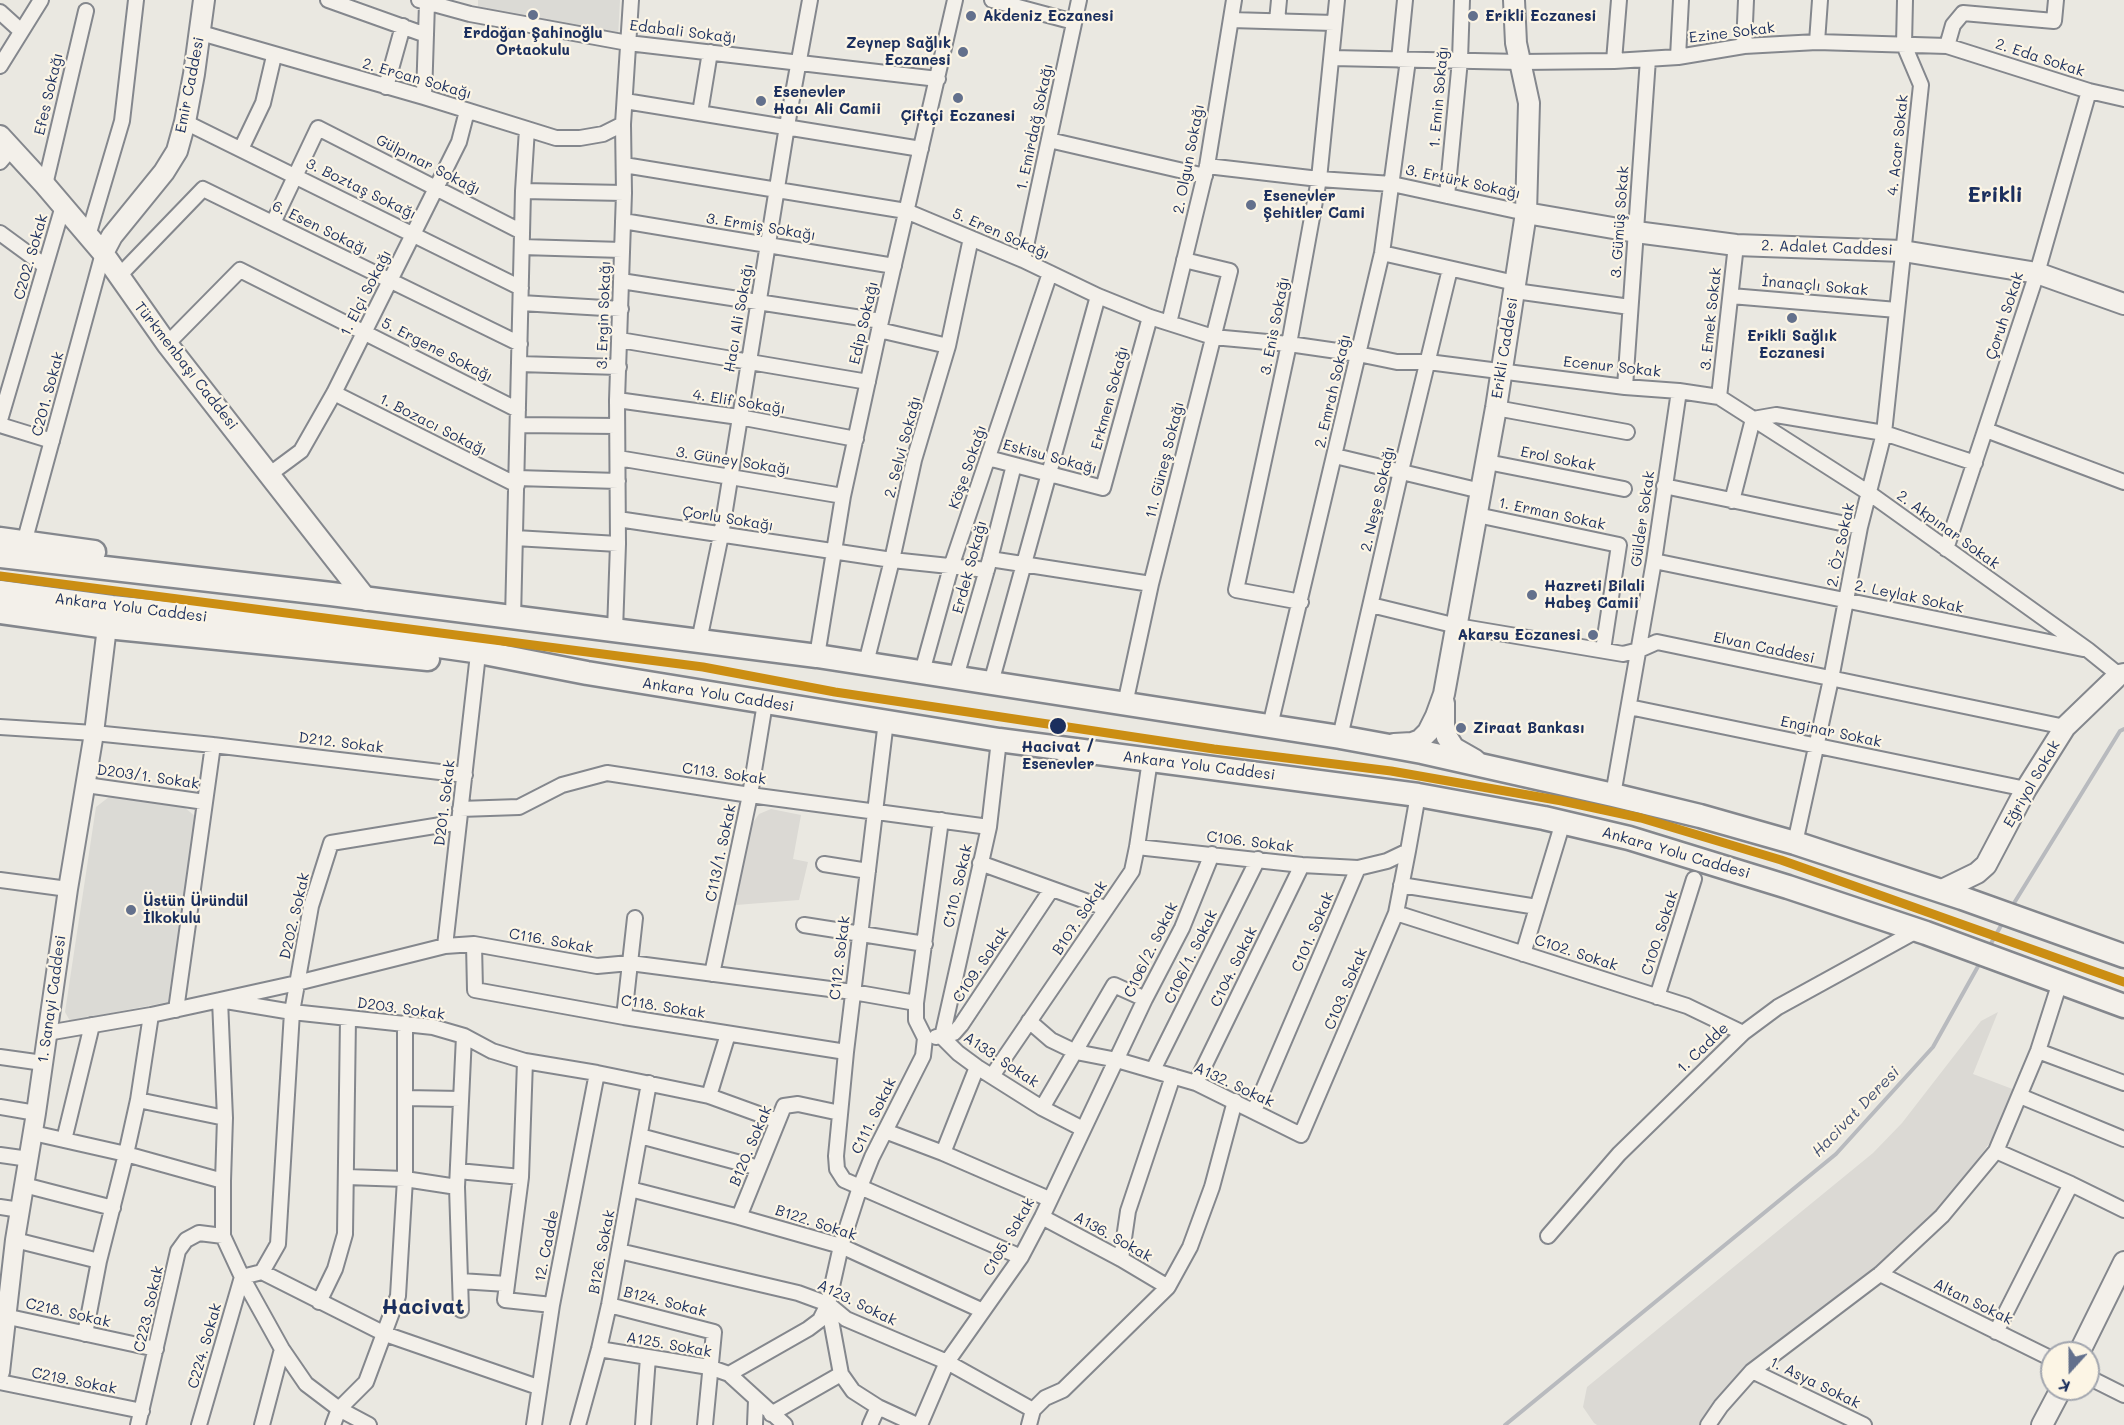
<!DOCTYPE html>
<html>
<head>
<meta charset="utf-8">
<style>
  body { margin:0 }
  #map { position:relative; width:2124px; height:1425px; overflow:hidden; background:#eae8e1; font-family:Mali,sans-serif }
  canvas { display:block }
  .north { position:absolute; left:2040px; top:1341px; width:60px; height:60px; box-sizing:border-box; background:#fcf5e5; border:2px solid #a2a6af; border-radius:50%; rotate:201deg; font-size:16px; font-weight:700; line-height:24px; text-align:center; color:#1b2f5e }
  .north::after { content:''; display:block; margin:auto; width:21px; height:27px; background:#63708c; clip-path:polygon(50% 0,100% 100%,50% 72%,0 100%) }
</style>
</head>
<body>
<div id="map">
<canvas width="2124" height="1425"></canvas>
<div class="north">K</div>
</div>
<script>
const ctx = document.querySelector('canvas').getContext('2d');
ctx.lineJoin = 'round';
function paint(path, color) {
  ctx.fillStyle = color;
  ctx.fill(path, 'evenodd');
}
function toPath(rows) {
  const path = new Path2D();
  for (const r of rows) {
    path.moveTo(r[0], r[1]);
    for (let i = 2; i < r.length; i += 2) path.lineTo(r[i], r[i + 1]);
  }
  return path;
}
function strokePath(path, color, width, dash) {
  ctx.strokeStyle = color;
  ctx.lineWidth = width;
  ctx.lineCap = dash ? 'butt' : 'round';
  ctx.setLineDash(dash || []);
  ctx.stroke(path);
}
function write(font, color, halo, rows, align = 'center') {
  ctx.font = font + ' Mali,sans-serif';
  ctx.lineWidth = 4.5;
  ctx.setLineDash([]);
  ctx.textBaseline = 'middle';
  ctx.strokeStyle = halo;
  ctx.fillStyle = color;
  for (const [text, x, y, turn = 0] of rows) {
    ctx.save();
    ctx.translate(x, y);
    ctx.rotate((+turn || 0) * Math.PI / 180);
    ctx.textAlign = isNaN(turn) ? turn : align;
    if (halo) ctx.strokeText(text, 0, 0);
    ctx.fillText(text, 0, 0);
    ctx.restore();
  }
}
paint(toPath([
  [478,0,620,0,618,37,550,21,478,9],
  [109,797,184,807,196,817,168,1002,70,1021,65,1012,96,807]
]), '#dbdad5');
paint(toPath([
  [771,809,801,815,793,859,808,862,799,900,736,905,750,827,759,814],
  [1998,1012,1973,1074,2015,1090,1995,1135,1972,1168,1935,1213,1873,1271,1756,1362,1717,1400,1701,1425,1597,1425,1594,1423,1583,1407,1587,1387,1873,1153,1902,1123,1981,1021]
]), '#dbd9d4');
strokePath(toPath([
  [2011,908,2120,731,2124,729],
  [1989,947,2003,922],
  [1505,1425,1836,1154,1933,1047,1981,961]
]), '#b8babe', 4);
const minor = toPath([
  [328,0,426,35],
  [419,0,470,14,628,43,938,79],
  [992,0,1074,22],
  [0,12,21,31],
  [1231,20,1334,23],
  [1277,21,1279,0],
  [201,33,424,97,556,138,580,138,603,134,623,124],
  [1817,42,1820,0],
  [1744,46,1746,0],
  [1947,46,1953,25,1963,13,2054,21,2056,0],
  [1678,57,1681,0],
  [1332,58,1521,62,1614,61,1678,57,1744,46,1817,42,1947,46,2089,91,2124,99],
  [1399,60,1405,0],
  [1614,61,1619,0],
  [0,66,41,0],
  [386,87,403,26],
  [424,97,427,3],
  [625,101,921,149],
  [700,113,710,52],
  [185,122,521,288],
  [1049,140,1205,176],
  [241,149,263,103,274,56],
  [0,162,11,149],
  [624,165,906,211,1023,260,1098,296,1150,317,1213,337,1289,344,1358,354,1397,362,1428,362,1625,387,1679,391,1719,397,1869,493,2088,650,2119,675],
  [1207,166,1319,179,1392,184,1526,213],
  [45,185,86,11],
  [523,191,624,193],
  [1447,196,1460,60,1462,0],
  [623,221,894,266],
  [273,223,318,128,522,232],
  [0,233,45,266],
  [88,236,122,121,136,0],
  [522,247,622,250],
  [1382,253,1515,283],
  [1023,260,1079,0],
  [118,277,203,189,520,344],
  [621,281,881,321],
  [1515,291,1630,307],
  [1731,296,1897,310],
  [521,303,621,309],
  [1169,323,1207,166,1234,0],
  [879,330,948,346],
  [620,340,868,382],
  [167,344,240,270,518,410],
  [519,364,619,367],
  [1625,387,1648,59],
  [334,393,517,485],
  [1719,397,1736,245],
  [617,400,739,417,856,439],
  [1496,408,1627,432],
  [0,420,63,206],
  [0,425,52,441],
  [518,425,617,426],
  [1986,430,2124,482],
  [1335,456,1481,491],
  [618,458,843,496],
  [988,458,1103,488,1150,317],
  [1487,462,1624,489],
  [270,474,301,451,334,393,459,142,467,111],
  [517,478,618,481],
  [1664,486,1860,527],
  [1732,501,1753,419,1776,415,1884,433,1975,463],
  [1477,515,1619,545,1603,650],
  [618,519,892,560,987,570],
  [515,538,618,544],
  [24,543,103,253],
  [1946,549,2037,273,2089,91],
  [990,559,1151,584],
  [1654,561,2083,649],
  [1301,602,1236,590,1289,344,1319,179,1337,0],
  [1371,605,1457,626,1623,654,1639,650,1657,642,2065,727],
  [513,619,523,191,527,129],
  [615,631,618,544,617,400,624,193,623,124,631,0],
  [699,641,721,535,787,126,810,0],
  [817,656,843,496,881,321,955,0],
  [866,663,892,560,914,460,948,346,971,238],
  [922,672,951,567,1050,273],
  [956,677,990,559,1014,465],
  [991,683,1098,296],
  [1125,704,1151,584,1230,271,1184,260],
  [1629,707,2026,789],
  [886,721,846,1052,836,1156,837,1169,844,1180,1021,1257],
  [1270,726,1382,253,1408,60],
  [0,727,94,733,213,745,465,775],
  [1340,737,1401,471,1450,269],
  [999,740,989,827,942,1037,958,1053,977,1067,1042,1108,1083,1129],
  [86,785,205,802],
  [1613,795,1654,561,1679,391],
  [460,809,519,807,562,785,607,773,750,795,989,827],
  [1795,843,1831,679,1860,527,1884,433,1921,85,1904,45,1905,0],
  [1137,847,1302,865,1358,868],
  [980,863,1105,908],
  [824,864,868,871],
  [0,880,68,889],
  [1401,885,1537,907],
  [1396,913,1687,1006,1743,1033],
  [804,925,925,944],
  [474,944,475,990,624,1017,846,1052],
  [445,946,477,663],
  [1523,954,1563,822],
  [712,974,750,795,765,703],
  [1657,997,1694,879],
  [176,1010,213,745],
  [624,1017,635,918],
  [1029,1021,1051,1040,1076,1052,1117,1060,1196,1083,1301,1135,1396,913,1408,851],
  [47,1033,151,1015,220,1000,292,1012,433,1027,464,1036,492,1051,525,1061,597,1073,709,1096,778,1121],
  [936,1037,954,1033,961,1025,1051,890],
  [2038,1051,2124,1083],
  [0,1057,43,1063],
  [525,1061,521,1177,505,1300,552,1305],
  [1153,1070,1258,859],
  [992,1076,1132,871,1137,847,1150,760],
  [1196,1083,1302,865],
  [709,1096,728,1034],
  [2020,1096,2124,1139],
  [405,1098,461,1099],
  [138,1100,225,1118],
  [0,1107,36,1113],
  [1042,1108,1114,985,1145,999],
  [1254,1111,1358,868,1387,861,1408,851,1418,795],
  [885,1131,943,1153,1049,1199],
  [33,1133,126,1154,223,1181],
  [640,1136,759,1168],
  [64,1140,92,1025],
  [1996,1151,2071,1184,2124,1210],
  [943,1153,977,1067],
  [0,1155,29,1159],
  [458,1171,521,1177],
  [347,1177,405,1179,457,1187],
  [24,1185,113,1208],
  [630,1189,739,1217,841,1246,983,1311],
  [0,1207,20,1210],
  [739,1217,784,1106,798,1104,840,1113],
  [1042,1217,1121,1259,1168,1287],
  [1548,1236,1619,1154,1743,1033,1778,1007,1918,930],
  [15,1240,99,1261],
  [619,1251,798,1293,828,1304,846,1319,947,1362,1033,1410],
  [1121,1259,1128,1211,1173,1076],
  [262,1272,278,1244,292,1012,311,906,331,843,459,822],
  [1880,1274,2052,1359],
  [460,1281,507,1284],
  [319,1302,335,1269,345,1234,348,1018],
  [828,1304,841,1374,853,1391,878,1407,917,1425],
  [609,1305,714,1332,705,1425],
  [461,1310,457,1187,464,1036],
  [0,1315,156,1349],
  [1996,1332,2071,1184],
  [85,1334,99,1261,126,1154,138,1100,151,1015],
  [599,1349,709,1367,729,1374,785,1425],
  [1752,1371,1864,1425],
  [729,1374,808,1329,820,1320,828,1304,841,1246,860,1187,872,1157,923,1056,925,1038,916,1020,916,1003,941,820],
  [2088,1377,2124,1395],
  [0,1382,142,1411],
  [771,1414,841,1374],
  [138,1425,178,1251,186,1240,199,1233,223,1236],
  [199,1425,242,1277,262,1272,385,1334,538,1387],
  [262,1425,282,1349],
  [333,1425,339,1409,366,1382,398,1296,405,1179,405,1023],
  [369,1425,339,1409,306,1384,282,1349,242,1277,223,1236,223,1181,225,1118,220,1000,297,983,445,946,474,944,597,966,630,963,853,992,916,1003],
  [534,1425,552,1305,597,1073],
  [578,1425,599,1349,609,1305,649,1083],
  [643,1425,648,1357],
  [755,1425,756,1400],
  [870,1425,878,1407],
  [920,1425,947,1362,1021,1257,1042,1217,1145,999,1182,928,1212,854],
  [1029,1425,1033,1410,1045,1398,1063,1390,1168,1287,1190,1247,1212,1187,1235,1101],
  [1708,1425,1721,1406,1752,1371,1880,1274,1942,1216,1996,1151,2038,1051,2060,982]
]);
const tertiary = toPath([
  [0,1372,15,1240,36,1113,68,889,94,733,107,627]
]);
const secondary = toPath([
  [0,136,45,185,103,253,167,344,367,600],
  [1526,213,1636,232,1736,245,1903,251,2037,273,2124,304],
  [103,253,112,236,164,172,177,151,185,122,194,74,204,0],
  [1444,703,1444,726,1447,737,1454,748,1475,760],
  [1394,744,1412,743,1420,740,1428,732,1436,716,1444,694,1496,408,1526,213,1529,103,1516,43,1514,0],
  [1940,891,1977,873,1986,865,2026,789,2065,727,2119,675,2124,674],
  [2079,1353,2124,1262],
  [2042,1425,2061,1389]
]);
const trunk = toPath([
  [0,539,94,552],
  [0,556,331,594,817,656,1340,737,1422,752,1613,795,1700,816,1795,843,1962,898,2124,956],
  [0,592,112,607,319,629,474,651,587,673,999,740,1418,795,1544,818,1629,838,1788,887,1926,933,2124,1006],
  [0,612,107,627,428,659]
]);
strokePath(minor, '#84878d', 18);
strokePath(tertiary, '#84878d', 22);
strokePath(secondary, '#84878d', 24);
strokePath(trunk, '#84878d', 27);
strokePath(minor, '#f3f0ea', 14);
strokePath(tertiary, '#f3f0ea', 18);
strokePath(secondary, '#f3f0ea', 20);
strokePath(trunk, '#f3f0ea', 22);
strokePath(toPath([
  [0,576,703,667,835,692,1214,749,1391,771,1562,801,1641,818,1781,860,2124,982]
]), '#cb8e13', 9);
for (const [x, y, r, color] of [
  [533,15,6,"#63708c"],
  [971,16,6,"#63708c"],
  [1473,16,6,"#63708c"],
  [963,52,6,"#63708c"],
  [958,98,6,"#63708c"],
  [761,101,6,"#63708c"],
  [1251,205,6,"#63708c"],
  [1792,318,6,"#63708c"],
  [1532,595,6,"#63708c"],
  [1593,635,6,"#63708c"],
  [1058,726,9,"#1b2f5e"],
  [1461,728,6,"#63708c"],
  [131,910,6,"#63708c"]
]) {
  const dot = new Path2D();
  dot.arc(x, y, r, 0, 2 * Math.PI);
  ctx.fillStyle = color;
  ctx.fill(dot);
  strokePath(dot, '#fcf5e5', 2);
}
write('bold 15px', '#1b2f5e', '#fcf5e5', [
  ["Akdeniz Eczanesi",983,16],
  ["Erikli Eczanesi",1485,16],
  ["Erdoğan Şahinoğlu",533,33,"center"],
  ["Ortaokulu",533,50,"center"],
  ["Zeynep Sağlık",951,43,"right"],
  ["Eczanesi",951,60,"right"],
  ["Esenevler",773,92],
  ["Hacı Ali Camii",773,109],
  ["Çiftçi Eczanesi",958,116,"center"],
  ["Esenevler",1263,196],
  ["Şehitler Cami",1263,213],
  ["Erikli Sağlık",1792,336,"center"],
  ["Eczanesi",1792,353,"center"],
  ["Hazreti Bilali",1544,586],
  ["Habeş Camii",1544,603],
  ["Akarsu Eczanesi",1581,635,"right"],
  ["Ziraat Bankası",1473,728],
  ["Üstün Üründül",143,901],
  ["İlkokulu",143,918]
], 'left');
write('15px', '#1b2f5e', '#fcf5e5', [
  ["Edabali Sokağı",683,32,7],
  ["Ezine Sokak",1732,33,-7],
  ["2. Eda Sokak",2040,58,18],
  ["2. Ercan Sokağı",417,79,16],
  ["Emir Caddesi",190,85,-79],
  ["Efes Sokağı",49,94,-77],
  ["1. Emin Sokağı",1439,97,-85],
  ["1. Emirdağ Sokağı",1035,127,-78],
  ["4. Acar Sokak",1898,145,-84],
  ["2. Olgun Sokağı",1189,159,-79],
  ["Gülpınar Sokağı",428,165,27],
  ["3. Ertürk Sokağı",1463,182,12],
  ["3. Boztaş Sokağı",361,189,26],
  ["3. Gümüş Sokak",1620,222,-86],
  ["3. Ermiş Sokağı",761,227,9],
  ["6. Esen Sokağı",320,228,26],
  ["5. Eren Sokağı",1001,234,24],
  ["2. Adalet Caddesi",1827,248,2],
  ["C202. Sokak",31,257,-74],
  ["İnanaçlı Sokak",1815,286,5],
  ["1. Elçi Sokağı",366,293,-63],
  ["3. Ergin Sokağı",604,315,-88],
  ["Çoruh Sokak",2005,316,-72],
  ["Hacı Ali Sokağı",739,318,-80],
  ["3. Emek Sokak",1711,319,-84],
  ["Edip Sokağı",864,323,-77],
  ["3. Enis Sokağı",1275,326,-79],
  ["Erikli Caddesi",1505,348,-81],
  ["5. Ergene Sokağı",437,350,27],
  ["Türkmenbaşı Caddesi",186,366,52],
  ["Ecenur Sokak",1612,367,6],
  ["2. Emrah Sokağı",1333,391,-77],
  ["C201. Sokak",48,394,-75],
  ["Erkmen Sokağı",1110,398,-75],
  ["4. Elif Sokağı",739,402,9],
  ["1. Bozacı Sokağı",433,425,27],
  ["2. Selvi Sokağı",903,447,-75],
  ["Eskisu Sokağı",1050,457,15],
  ["Erol Sokak",1558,459,11],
  ["11. Güneş Sokağı",1165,460,-76],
  ["3. Güney Sokağı",733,461,9],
  ["Köşe Sokağı",968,467,-71],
  ["2. Neşe Sokağı",1378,499,-77],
  ["1. Erman Sokak",1552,514,12],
  ["Çorlu Sokağı",728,519,9],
  ["Gülder Sokak",1643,519,-82],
  ["2. Akpınar Sokak",1948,530,36],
  ["2. Öz Sokak",1841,545,-78],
  ["Erdek Sokağı",970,567,-75],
  ["2. Leylak Sokak",1909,597,12],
  ["Ankara Yolu Caddesi",131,608,7],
  ["Elvan Caddesi",1764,648,12],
  ["Ankara Yolu Caddesi",718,695,9],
  ["Enginar Sokak",1831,732,12],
  ["D212. Sokak",341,743,7],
  ["Ankara Yolu Caddesi",1199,766,7],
  ["C113. Sokak",724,774,8],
  ["D203/1. Sokak",148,777,8],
  ["Eğriyol Sokak",2032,784,-60],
  ["D201. Sokak",445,803,-83],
  ["C106. Sokak",1250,842,7],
  ["C113/1. Sokak",721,853,-78],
  ["Ankara Yolu Caddesi",1676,853,16],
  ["C110. Sokak",958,886,-77],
  ["D202. Sokak",295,916,-77],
  ["B107. Sokak",1080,918,-56],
  ["C101. Sokak",1313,932,-67],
  ["C100. Sokak",1660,933,-72],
  ["C116. Sokak",551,941,10],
  ["C106/2. Sokak",1151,950,-64],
  ["C102. Sokak",1576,953,18],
  ["C106/1. Sokak",1191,957,-64],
  ["C112. Sokak",840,958,-83],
  ["C109. Sokak",981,965,-56],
  ["C104. Sokak",1234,967,-64],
  ["C103. Sokak",1346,989,-67],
  ["1. Sanayi Caddesi",52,999,-82],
  ["C118. Sokak",663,1007,9],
  ["D203. Sokak",401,1009,8],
  ["1. Cadde",1703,1048,-44],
  ["A133. Sokak",1001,1060,34],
  ["A132. Sokak",1234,1085,25],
  ["C111. Sokak",874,1116,-64],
  ["B120. Sokak",751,1146,-67],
  ["B122. Sokak",816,1223,18],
  ["C105. Sokak",1009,1237,-60],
  ["A136. Sokak",1113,1237,29],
  ["12. Cadde",547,1246,-79],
  ["B126. Sokak",602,1252,-79],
  ["B124. Sokak",665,1302,14],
  ["Altan Sokak",1973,1302,26],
  ["A123. Sokak",857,1303,26],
  ["C223. Sokak",149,1309,-77],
  ["C218. Sokak",68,1313,13],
  ["A125. Sokak",669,1345,10],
  ["C224. Sokak",205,1346,-74],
  ["C219. Sokak",74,1381,11],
  ["1. Asya Sokak",1815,1383,26]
]);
write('bold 15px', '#1b2f5e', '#fcf5e5', [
  ["Hacivat /",1058,747],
  ["Esenevler",1058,764]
]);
write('italic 16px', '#445376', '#fcf5e5', [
  ["Hacivat Deresi",1856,1112,-46]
]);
write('bold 21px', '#1b2f5e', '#fcf5e5', [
  ["Erikli",1995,196],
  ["Hacivat",423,1308]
]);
</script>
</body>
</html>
